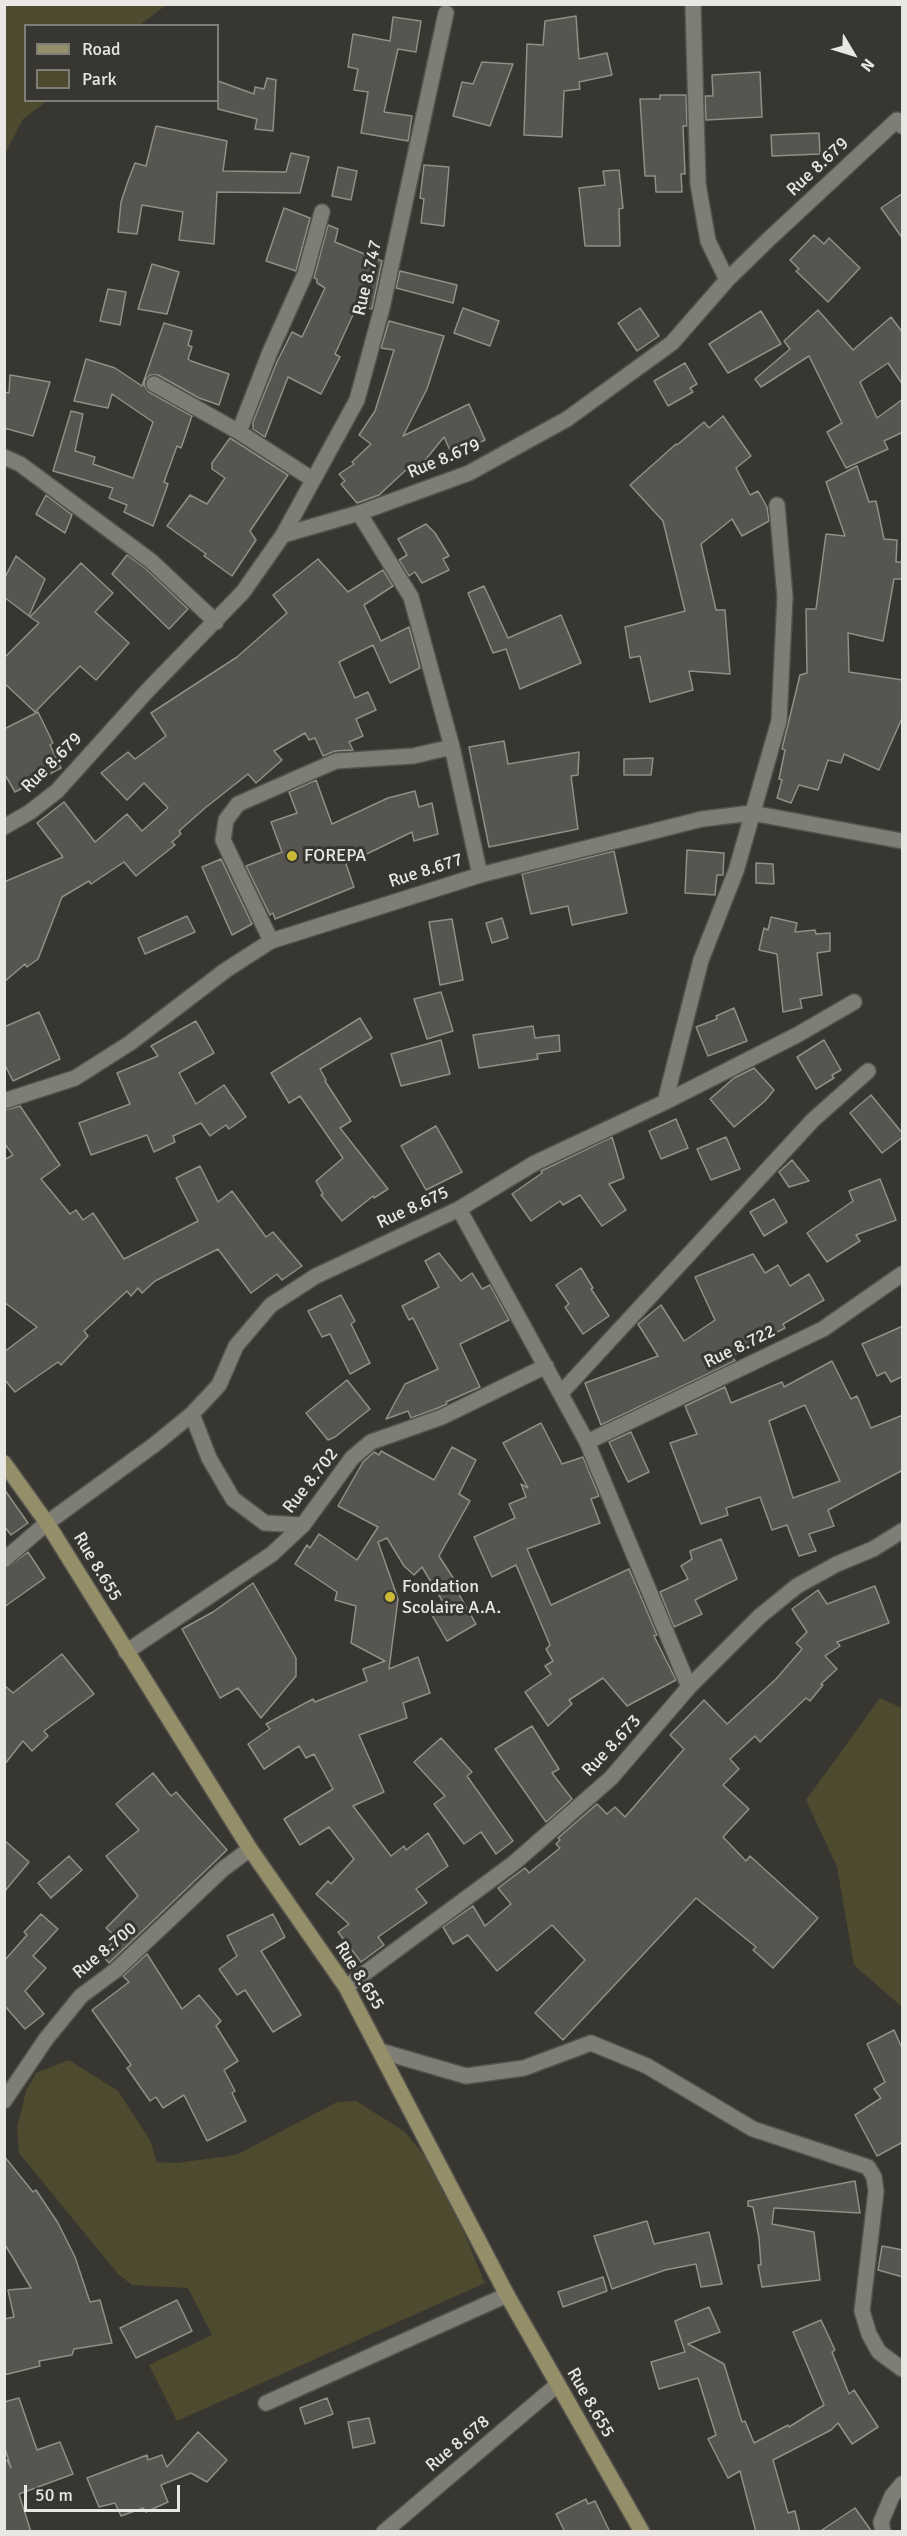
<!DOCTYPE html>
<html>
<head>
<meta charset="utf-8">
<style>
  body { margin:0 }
  #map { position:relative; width:907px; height:2536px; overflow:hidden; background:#373630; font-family:Signika,sans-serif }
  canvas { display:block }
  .frame { position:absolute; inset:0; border:6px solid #e8e7e3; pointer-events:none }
  .legend { position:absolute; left:24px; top:24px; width:195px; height:78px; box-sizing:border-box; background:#373630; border:2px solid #7e7d78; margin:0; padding:8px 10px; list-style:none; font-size:18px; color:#e8e7e3 }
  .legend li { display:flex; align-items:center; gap:12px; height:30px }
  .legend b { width:30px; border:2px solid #7e7d78 }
  .north { position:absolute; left:823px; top:24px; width:60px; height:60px; -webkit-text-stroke:4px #373630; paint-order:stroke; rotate:128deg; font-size:16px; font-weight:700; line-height:24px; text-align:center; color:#e8e7e3 }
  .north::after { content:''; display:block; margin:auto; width:21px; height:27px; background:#e8e7e3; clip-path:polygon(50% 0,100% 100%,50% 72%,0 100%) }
  .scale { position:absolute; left:24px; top:2485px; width:156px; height:27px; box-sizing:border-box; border:3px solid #e8e7e3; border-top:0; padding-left:8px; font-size:18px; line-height:21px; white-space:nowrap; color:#e8e7e3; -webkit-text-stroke:4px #373630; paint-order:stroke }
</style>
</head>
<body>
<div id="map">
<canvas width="907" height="2536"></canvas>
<div class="frame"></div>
<ul class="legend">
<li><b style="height:8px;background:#948e69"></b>Road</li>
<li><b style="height:16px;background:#4e4a2f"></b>Park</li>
</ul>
<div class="north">N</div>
<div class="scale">50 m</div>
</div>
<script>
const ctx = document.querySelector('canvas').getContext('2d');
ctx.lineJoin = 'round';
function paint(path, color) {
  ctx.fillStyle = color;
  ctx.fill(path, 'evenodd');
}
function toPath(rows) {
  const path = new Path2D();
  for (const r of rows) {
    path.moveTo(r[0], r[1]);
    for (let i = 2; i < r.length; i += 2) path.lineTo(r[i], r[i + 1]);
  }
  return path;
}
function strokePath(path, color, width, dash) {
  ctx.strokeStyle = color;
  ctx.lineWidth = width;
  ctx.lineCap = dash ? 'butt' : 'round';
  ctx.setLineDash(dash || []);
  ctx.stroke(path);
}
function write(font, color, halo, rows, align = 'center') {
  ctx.font = font + ' Signika,sans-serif';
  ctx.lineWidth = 6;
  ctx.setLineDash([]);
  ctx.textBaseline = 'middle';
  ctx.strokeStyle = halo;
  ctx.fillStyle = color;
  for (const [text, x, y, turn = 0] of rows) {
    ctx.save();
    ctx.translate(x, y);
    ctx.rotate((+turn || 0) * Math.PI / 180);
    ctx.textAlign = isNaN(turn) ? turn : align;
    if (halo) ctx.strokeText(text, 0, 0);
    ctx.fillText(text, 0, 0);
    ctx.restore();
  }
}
paint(toPath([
  [5,4,166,4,166,5,140,25,26,26,26,100,47,101,23,119,5,154],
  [880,1698,902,1708,902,2007,854,1965,837,1867,806,1800],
  [69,2060,118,2091,150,2140,157,2162,176,2163,236,2155,337,2102,356,2101,404,2131,440,2175,485,2283,177,2421,149,2365,212,2335,188,2288,132,2285,118,2274,19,2153,17,2128,26,2091,36,2073]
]), '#4e4a2f');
const building = toPath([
  [576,16,579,59,607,53,612,75,579,82,580,89,564,91,562,137,524,135,527,44,543,45,545,21,576,16],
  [393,17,421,21,416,52,398,49,384,112,412,116,408,141,361,133,368,92,354,90,358,69,348,67,353,34,390,41,393,17],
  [482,62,513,64,490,126,453,116,462,82,473,84,482,62],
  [760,72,762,117,706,120,705,96,713,96,712,75,760,72],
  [267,78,276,80,273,131,255,129,257,119,218,109,218,81,254,94,255,87,264,89,267,78],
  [660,95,686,95,687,126,683,126,685,174,681,174,682,192,656,192,655,176,645,176,640,99,660,99,660,95],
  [156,126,227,141,223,171,286,172,291,153,309,157,300,193,217,192,214,244,179,240,183,212,142,205,137,234,118,232,121,202,128,181,135,163,146,166,156,126],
  [819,133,820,154,772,156,771,135,819,133],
  [424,165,449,167,444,226,421,223,424,199,420,198,424,165],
  [338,167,357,171,351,200,332,196,338,167],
  [619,170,623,208,619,209,620,246,585,246,579,188,605,185,603,171,619,170],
  [903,193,903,239,881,208,903,193],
  [284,208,310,218,296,271,266,261,284,208],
  [328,225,338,229,335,242,382,261,372,309,357,306,335,354,340,357,321,394,288,377,265,437,253,429,253,422,277,362,292,332,302,337,325,288,317,283,317,279,314,278,328,225],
  [814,235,824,244,829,238,860,268,828,302,796,271,799,269,790,260,814,235],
  [152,264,179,272,167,314,138,309,152,264],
  [400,271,457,285,453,303,396,288,400,271],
  [108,289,126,292,120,325,100,321,108,289],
  [463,308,499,321,490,346,454,333,463,308],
  [640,308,659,336,637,351,618,323,640,308],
  [818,310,853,350,891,317,903,333,903,385,888,363,860,382,877,418,903,399,903,432,884,441,888,449,846,468,827,432,842,423,809,356,761,387,755,379,790,349,784,341,818,310],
  [761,311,781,344,728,373,709,344,761,311],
  [389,321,444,336,427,389,403,436,469,404,485,440,452,455,444,437,413,475,406,470,379,495,357,503,341,484,345,481,339,474,354,464,352,462,371,444,359,435,375,411,394,350,381,348,389,321],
  [164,323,192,331,188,345,192,347,188,359,191,361,229,374,219,405,199,398,158,375,150,375,145,380,144,385,149,392,192,416,181,448,177,446,164,482,168,484,153,526,124,512,127,505,109,498,113,488,53,471,71,411,83,414,75,451,95,457,93,464,133,478,153,422,112,394,108,408,74,401,86,359,115,368,142,386,164,323],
  [685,363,697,384,690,388,693,392,668,406,654,381,685,363],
  [10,375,50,382,33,436,4,428,4,392,9,393,10,375],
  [723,416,751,456,736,468,750,495,758,491,767,507,769,521,742,536,732,519,701,544,716,610,725,610,730,674,689,671,693,690,650,702,640,656,630,658,625,627,685,611,663,521,630,485,676,444,677,445,704,422,709,428,723,416],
  [230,438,288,475,250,531,256,540,232,576,204,556,206,554,167,526,190,495,207,504,225,478,212,469,212,463,230,438],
  [857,466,869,502,876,501,884,539,897,540,896,562,903,562,903,579,894,579,883,641,848,633,849,672,903,680,903,716,879,770,844,754,841,763,828,760,818,790,799,785,791,803,777,798,782,780,779,779,785,750,782,749,800,675,807,673,806,609,816,609,826,534,845,536,826,482,857,466],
  [46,495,72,515,65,533,36,514,46,495],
  [426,524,435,533,449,556,443,559,449,570,422,583,415,572,409,576,399,560,407,555,398,539,426,524],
  [127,555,145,568,188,609,169,629,112,574,127,555],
  [16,556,45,579,29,616,4,597,4,579,16,556],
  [318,559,348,592,383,570,393,586,364,605,381,641,409,627,420,668,390,683,373,645,339,662,355,698,368,692,376,710,356,719,363,736,349,742,353,750,335,751,323,756,315,738,309,740,305,733,274,751,282,760,256,783,248,774,205,808,179,831,181,834,172,842,175,845,136,876,124,862,91,884,89,881,62,897,38,959,27,967,25,964,4,982,4,882,63,857,37,823,64,802,95,842,127,814,142,831,168,808,144,783,127,800,101,773,128,752,135,759,166,736,151,713,237,657,287,613,273,595,318,559],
  [81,563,113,593,95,612,129,643,96,680,80,666,35,712,4,683,4,658,39,623,30,617,81,563],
  [484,586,508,638,561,615,581,663,520,689,506,649,493,653,468,593,484,586],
  [38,712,53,743,50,745,61,768,15,792,4,773,4,729,38,712],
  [504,741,508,764,579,752,578,775,571,776,578,829,489,847,469,747,504,741],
  [653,758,651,775,624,775,624,759,653,758],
  [316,780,332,824,388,798,415,791,419,807,432,803,438,834,414,841,412,832,346,864,354,887,275,919,273,913,270,915,246,866,282,852,271,822,297,813,289,792,316,780],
  [687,850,724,853,723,875,717,875,715,895,685,893,687,850],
  [614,851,627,913,572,925,568,906,531,914,522,874,614,851],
  [221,859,252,924,232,935,202,867,221,859],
  [756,863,773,864,774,884,756,883,756,863],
  [187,916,195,932,145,954,138,938,187,916],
  [771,917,797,923,795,932,815,930,816,934,830,933,830,951,817,953,822,995,800,999,802,1008,783,1012,777,954,759,950,764,928,768,930,771,917],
  [502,918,508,938,492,943,486,923,502,918],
  [452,919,463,980,440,985,429,922,452,919],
  [441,992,453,1031,427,1039,414,999,441,992],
  [734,1008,747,1041,708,1056,696,1027,717,1019,716,1016,734,1008],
  [39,1012,60,1059,13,1081,4,1063,4,1027,39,1012],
  [360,1018,372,1038,320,1069,326,1080,325,1081,351,1121,340,1128,388,1189,374,1198,373,1196,342,1221,321,1195,323,1194,316,1181,343,1158,300,1096,289,1103,271,1073,360,1018],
  [196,1021,214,1053,179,1073,196,1104,224,1085,246,1117,229,1129,226,1125,210,1136,201,1123,173,1136,175,1142,154,1152,147,1135,91,1155,79,1123,130,1104,117,1073,158,1056,151,1046,196,1021],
  [533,1026,535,1038,559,1035,560,1051,537,1054,538,1059,479,1068,473,1035,533,1026],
  [441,1040,450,1074,401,1086,391,1054,441,1040],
  [824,1040,841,1070,832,1075,834,1078,816,1089,797,1057,824,1040],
  [754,1068,774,1090,765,1101,734,1127,710,1099,734,1078,754,1068],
  [871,1095,903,1134,903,1137,882,1153,850,1113,871,1095],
  [20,1106,60,1165,41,1179,70,1214,76,1210,83,1220,93,1213,124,1259,198,1221,176,1178,200,1166,218,1202,232,1191,266,1237,273,1232,302,1266,282,1280,277,1274,251,1293,218,1249,155,1281,142,1293,138,1288,131,1296,127,1291,84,1331,88,1336,61,1365,58,1362,15,1392,4,1379,4,1352,37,1327,4,1302,4,1160,13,1155,4,1143,4,1110,20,1106],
  [676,1119,688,1148,661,1159,649,1131,676,1119],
  [436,1126,462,1172,426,1190,401,1146,436,1126],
  [612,1137,624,1178,609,1184,626,1210,602,1226,580,1195,563,1205,560,1201,531,1221,512,1194,542,1173,541,1171,612,1137],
  [726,1137,740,1169,711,1180,697,1149,726,1137],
  [792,1160,809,1181,789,1187,779,1172,792,1160],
  [880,1179,896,1220,856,1235,860,1241,827,1262,807,1233,853,1201,849,1191,880,1179],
  [774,1199,787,1222,764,1236,750,1212,774,1199],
  [439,1253,461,1281,472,1273,482,1289,490,1285,509,1320,460,1344,480,1387,446,1402,447,1404,438,1408,411,1418,408,1411,386,1419,405,1384,438,1369,413,1318,409,1320,402,1306,439,1287,425,1261,439,1253],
  [753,1254,765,1273,778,1265,790,1286,809,1274,824,1300,783,1324,785,1328,732,1356,735,1361,601,1425,585,1383,658,1356,638,1324,661,1305,684,1341,715,1320,695,1277,753,1254],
  [581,1268,593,1288,591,1289,609,1316,583,1334,565,1307,569,1304,556,1285,581,1268],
  [341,1295,355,1321,351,1324,370,1363,350,1374,330,1334,322,1337,308,1311,341,1295],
  [903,1326,903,1376,891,1382,885,1372,877,1376,862,1344,903,1326],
  [832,1361,851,1399,857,1396,871,1428,903,1415,903,1470,828,1510,834,1526,809,1534,816,1551,799,1556,787,1525,772,1530,760,1497,726,1508,728,1515,701,1524,670,1443,697,1434,685,1406,725,1387,731,1403,782,1382,784,1387,832,1361],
  [805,1405,840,1481,793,1498,769,1421,805,1405],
  [347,1380,370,1409,335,1437,328,1440,306,1413,347,1380],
  [541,1423,562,1464,583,1457,599,1496,591,1499,600,1523,527,1549,551,1605,629,1569,657,1635,654,1636,676,1680,627,1706,603,1678,569,1700,572,1704,548,1726,525,1692,551,1674,545,1666,553,1661,546,1649,550,1645,516,1565,492,1577,474,1537,515,1518,509,1504,526,1497,521,1484,528,1488,503,1443,541,1423],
  [631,1432,649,1472,628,1482,609,1442,631,1432],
  [452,1447,476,1460,459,1494,470,1501,439,1556,459,1587,456,1589,476,1624,447,1641,432,1615,432,1608,443,1602,422,1567,414,1575,404,1566,387,1538,378,1542,398,1599,389,1669,418,1657,430,1693,403,1703,407,1718,359,1735,384,1792,353,1806,391,1856,404,1846,406,1850,428,1833,448,1866,416,1889,427,1903,378,1937,384,1945,361,1962,338,1932,349,1924,316,1894,328,1881,331,1884,354,1859,329,1827,300,1845,284,1819,333,1789,314,1754,306,1758,299,1746,264,1769,248,1744,270,1729,266,1724,313,1699,315,1702,367,1681,363,1669,385,1661,351,1643,356,1606,335,1600,337,1592,295,1564,307,1545,310,1548,319,1534,357,1560,378,1527,338,1506,363,1462,374,1452,379,1455,381,1451,434,1480,452,1447],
  [4,1489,28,1523,11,1535,4,1526,4,1489],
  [721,1539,737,1579,695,1600,702,1614,674,1627,660,1592,688,1579,681,1566,692,1559,690,1551,721,1539],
  [28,1552,45,1578,4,1607,4,1570,28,1552],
  [253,1583,296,1658,296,1676,261,1718,238,1688,220,1698,182,1629,213,1612,253,1583],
  [875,1586,889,1623,837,1642,840,1646,825,1656,837,1669,821,1684,823,1685,810,1701,806,1698,760,1742,755,1736,730,1759,739,1769,723,1785,749,1809,723,1837,746,1861,750,1856,818,1918,773,1968,753,1950,756,1947,696,1898,563,2040,535,2013,585,1960,552,1925,497,1971,468,1935,453,1944,443,1927,473,1906,485,1926,511,1904,498,1888,525,1868,529,1873,560,1848,556,1844,560,1840,558,1838,597,1804,607,1814,615,1807,625,1817,684,1749,670,1735,704,1700,727,1724,776,1679,802,1649,796,1643,807,1632,792,1609,818,1590,827,1604,875,1586],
  [62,1654,94,1694,44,1731,48,1736,32,1751,23,1741,4,1765,4,1685,13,1693,62,1654],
  [532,1726,559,1769,552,1773,572,1799,546,1822,495,1749,532,1726],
  [441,1738,472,1772,467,1776,513,1841,496,1854,481,1832,464,1844,434,1804,445,1796,414,1762,441,1738],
  [153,1773,171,1796,176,1792,227,1850,109,1963,101,1954,117,1938,106,1928,138,1896,106,1856,139,1830,116,1804,153,1773],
  [4,1840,29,1862,4,1892,4,1840],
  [69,1856,82,1870,51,1898,38,1883,69,1856],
  [41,1914,58,1929,33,1956,46,1968,25,1991,44,2014,25,2029,4,2005,4,1961,27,1935,24,1932,41,1914],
  [273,1914,285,1937,261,1951,301,2015,273,2032,245,1990,237,1995,219,1969,237,1956,227,1936,273,1914],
  [147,1954,182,2009,199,1995,221,2021,216,2026,238,2061,224,2070,235,2091,232,2093,246,2121,207,2141,184,2095,163,2108,156,2097,150,2101,127,2068,131,2065,92,2010,129,1982,123,1976,147,1954],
  [894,2030,902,2048,903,2142,877,2156,855,2115,881,2098,874,2089,885,2082,867,2044,894,2030],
  [4,2156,33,2192,36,2190,58,2223,75,2257,90,2302,100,2300,112,2343,74,2349,72,2355,39,2361,40,2366,4,2375,4,2319,14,2317,8,2290,31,2288,4,2243,4,2156],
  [855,2181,860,2213,774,2208,772,2224,814,2232,820,2280,762,2287,758,2265,761,2265,759,2238,753,2207,748,2206,748,2201,855,2181],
  [647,2221,654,2244,709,2232,722,2284,701,2287,696,2264,665,2270,612,2289,594,2236,647,2221],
  [882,2246,903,2250,903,2277,878,2270,882,2246],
  [603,2277,607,2291,563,2307,558,2292,603,2277],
  [177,2300,192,2331,136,2358,120,2328,177,2300],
  [709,2307,720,2332,688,2344,724,2364,742,2422,745,2421,754,2443,788,2425,789,2427,824,2405,793,2332,821,2320,835,2350,832,2352,849,2394,854,2390,878,2427,852,2444,838,2423,831,2430,773,2460,788,2513,795,2511,800,2532,756,2532,740,2471,728,2478,708,2439,716,2435,698,2378,659,2389,651,2362,685,2352,675,2321,709,2307],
  [19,2398,37,2450,60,2442,73,2474,19,2494,31,2532,4,2532,4,2461,7,2460,11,2468,4,2445,4,2402,19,2398],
  [327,2398,333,2414,305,2424,300,2408,327,2398],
  [369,2418,375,2443,353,2448,348,2422,369,2418],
  [198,2432,227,2460,207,2482,191,2473,161,2485,168,2502,146,2512,143,2508,121,2516,115,2503,99,2507,87,2478,147,2455,148,2460,162,2455,167,2467,198,2432],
  [586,2499,588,2504,595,2501,610,2532,565,2532,556,2514,586,2499],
  [855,2508,872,2532,819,2532,855,2508]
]);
paint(building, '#56554f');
strokePath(building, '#908f88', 1.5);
const street = toPath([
  [693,4,698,184,708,241,727,280],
  [154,384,239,432],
  [4,457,20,464,151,561,216,622],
  [312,479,239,432,270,352,305,274,322,212],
  [359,513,411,597,452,747,480,875],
  [283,535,357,400,382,308,446,13],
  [4,827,30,812,57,791,148,690,243,592,283,535,359,513,469,473,567,419,672,343,727,280,768,240,897,120,902,126],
  [271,941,223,840,226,820,238,804,336,761,413,756,452,747],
  [4,1101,75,1078,130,1043,226,970,271,941,480,875,702,819,752,813,902,841],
  [665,1102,701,960,736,871,779,721,785,597,777,505],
  [459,1209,587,1442,689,1687],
  [561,1393,813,1120,868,1071],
  [192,1414,209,1458,233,1499,265,1523,303,1525],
  [587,1442,823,1329,902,1274],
  [4,1560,47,1523,154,1445,192,1414,219,1385,236,1346,271,1305,316,1276,459,1209,535,1163,665,1102,797,1035,854,1002],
  [126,1652,272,1554,303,1525,352,1458,371,1442,442,1417,546,1366],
  [346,1987,514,1863,611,1778,689,1687,760,1616,797,1586,837,1564,873,1549,902,1531],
  [380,2051,466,2076,524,2068,591,2043,647,2066,753,2129,868,2167,874,2177,876,2191,862,2311,869,2334,879,2352,902,2369],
  [4,2101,46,2039,81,1996,116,1970,223,1869,250,1849],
  [266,2403,507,2295],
  [384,2532,557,2385],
  [883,2532,881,2522,892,2496,902,2484]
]);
const secondary = toPath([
  [4,1463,47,1523,250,1849,346,1987,507,2295,642,2532]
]);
strokePath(street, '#53524d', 18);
strokePath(secondary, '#53524d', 18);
strokePath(street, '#7e7d76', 15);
strokePath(secondary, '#948e69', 15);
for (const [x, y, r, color] of [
  [292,856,6,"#cdb938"],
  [390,1597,6,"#cdb938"]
]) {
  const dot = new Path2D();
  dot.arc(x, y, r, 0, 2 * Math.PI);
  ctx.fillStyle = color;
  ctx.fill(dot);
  strokePath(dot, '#373630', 2);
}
write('18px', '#e8e7e3', '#373630', [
  ["Rue 8.679",818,167,-43],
  ["Rue 8.747",368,278,-77],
  ["Rue 8.679",444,459,-23],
  ["Rue 8.679",52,763,-45],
  ["Rue 8.677",426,871,-18],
  ["Rue 8.675",413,1208,-25],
  ["Rue 8.722",740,1347,-26],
  ["Rue 8.702",311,1481,-52],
  ["Rue 8.655",97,1567,59],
  ["Rue 8.673",612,1746,-47],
  ["Rue 8.700",105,1951,-40],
  ["Rue 8.655",359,1976,58],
  ["Rue 8.655",590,2403,60],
  ["Rue 8.678",458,2444,-40]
]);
write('18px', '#e8e7e3', '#373630', [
  ["FOREPA",304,856],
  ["Fondation",402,1587],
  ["Scolaire A.A.",402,1608]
], 'left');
</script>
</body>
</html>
